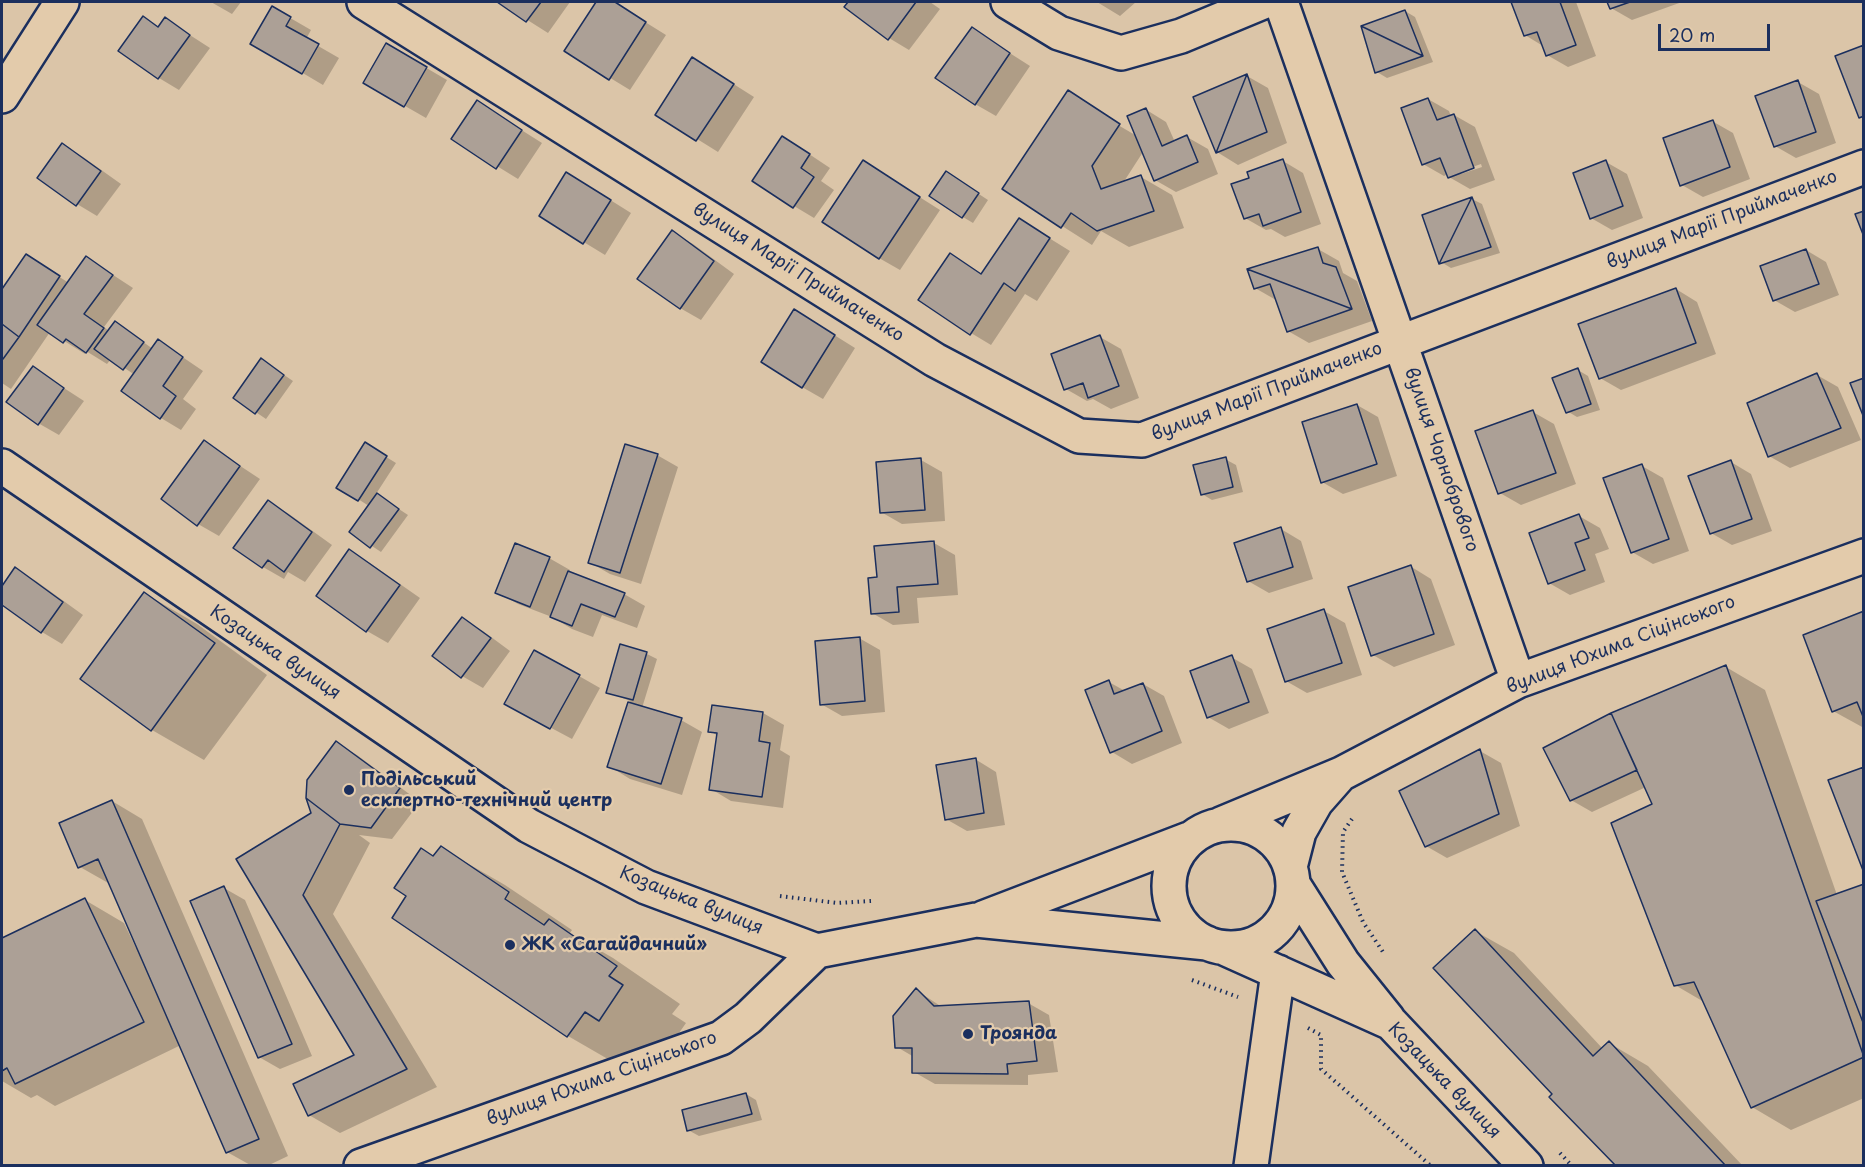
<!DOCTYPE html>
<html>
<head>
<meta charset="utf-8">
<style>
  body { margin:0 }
  #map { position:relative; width:1865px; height:1167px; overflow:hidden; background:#dbc5a8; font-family:"Playpen Sans",sans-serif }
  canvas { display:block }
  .frame { position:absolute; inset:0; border:3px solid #1b2f5e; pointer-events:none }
  .scale { position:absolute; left:1658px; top:24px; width:112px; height:27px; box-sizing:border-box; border:3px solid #1b2f5e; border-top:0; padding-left:8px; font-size:18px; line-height:21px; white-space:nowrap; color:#1b2f5e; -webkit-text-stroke:4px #e3cbab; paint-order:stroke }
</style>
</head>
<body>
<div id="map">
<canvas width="1865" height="1167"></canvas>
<div class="frame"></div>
<div class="scale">20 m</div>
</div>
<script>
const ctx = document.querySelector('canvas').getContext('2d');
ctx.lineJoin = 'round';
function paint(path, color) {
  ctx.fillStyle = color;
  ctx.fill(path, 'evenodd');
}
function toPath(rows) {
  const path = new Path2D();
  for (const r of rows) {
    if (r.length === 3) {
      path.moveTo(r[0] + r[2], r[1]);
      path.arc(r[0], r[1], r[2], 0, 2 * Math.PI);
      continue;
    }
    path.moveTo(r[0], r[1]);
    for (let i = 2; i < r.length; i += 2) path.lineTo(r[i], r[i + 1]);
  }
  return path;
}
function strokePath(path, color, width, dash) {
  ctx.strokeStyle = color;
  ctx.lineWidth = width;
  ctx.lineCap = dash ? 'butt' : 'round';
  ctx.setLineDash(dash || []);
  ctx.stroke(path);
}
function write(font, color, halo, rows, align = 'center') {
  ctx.font = font + ' "Playpen Sans",sans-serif';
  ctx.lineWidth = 4.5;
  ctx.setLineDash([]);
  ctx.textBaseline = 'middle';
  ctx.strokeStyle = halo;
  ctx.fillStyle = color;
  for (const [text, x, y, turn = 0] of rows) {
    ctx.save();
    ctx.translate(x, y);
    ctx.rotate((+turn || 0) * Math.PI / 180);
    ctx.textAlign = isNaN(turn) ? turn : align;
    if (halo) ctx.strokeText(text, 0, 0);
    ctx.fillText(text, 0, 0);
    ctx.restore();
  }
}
paint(toPath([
  [211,2,241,2,232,14],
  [499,2,570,2,548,33],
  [598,2,613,2,666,35,630,90,566,51],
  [850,2,930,2,940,9,909,50,889,38,846,7],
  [1097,2,1136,2,1120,16],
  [1513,2,1576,2,1596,56,1568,67,1547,55,1543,46,1525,35],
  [1609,2,1682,2,1632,20,1611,8],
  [273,8,311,30,306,39,339,58,323,85,252,43],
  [1405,11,1415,17,1433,62,1387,78,1377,72],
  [143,18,159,27,165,19,210,48,179,90,159,78],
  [972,29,1030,66,996,116,975,104],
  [387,45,447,80,426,118,365,83],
  [713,71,754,97,718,152,657,114],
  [1247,76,1268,88,1287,143,1238,165,1217,152],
  [1798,82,1819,94,1836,143,1796,158,1775,146],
  [1068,92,1099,110,1114,120,1113,122,1135,135,1145,109,1166,122,1175,142,1187,137,1208,149,1218,174,1176,192,1155,180,1143,152,1123,183,1141,177,1172,195,1184,228,1129,247,1101,231,1092,245,1004,189],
  [1428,99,1449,111,1451,117,1454,115,1475,127,1495,180,1470,189,1449,177,1448,174,1444,176,1423,164],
  [1481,164,1482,167,1461,174,1461,171],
  [477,102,542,143,518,179,453,139],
  [1712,121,1733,133,1750,179,1703,197,1682,185],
  [63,145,83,157,121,184,97,216,77,204],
  [803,150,830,168,821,181,834,190,814,218,794,206],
  [1283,161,1303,173,1321,224,1285,237,1271,229,1266,230,1245,218,1251,179],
  [864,162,940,210,900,270,879,258],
  [1606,162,1627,174,1643,218,1612,230,1591,218],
  [956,179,988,200,973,223,963,217],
  [588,186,631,213,605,255,541,216],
  [1472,199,1482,204,1500,253,1451,268,1441,262],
  [1020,220,1070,251,1037,301,1025,294,991,345,971,333,971,267,983,275],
  [672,232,693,244,734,274,701,320,680,308],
  [1318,249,1339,261,1343,273,1357,281,1372,321,1309,343,1288,331,1276,300,1255,288],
  [1806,250,1826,262,1839,295,1795,312,1774,300],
  [26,256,69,283,87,258,133,288,104,327,109,331,125,329,153,349,159,341,203,371,183,399,196,409,181,430,161,418,135,375,111,359,107,364,86,351,85,354,50,332,11,389,2,383,2,291],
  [1676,289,1697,302,1716,354,1621,390,1600,378],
  [815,323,855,348,823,399,802,387],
  [1100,337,1121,349,1139,398,1111,409,1093,399,1087,401,1066,389],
  [262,360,293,381,266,419,235,398],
  [33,368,84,401,59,435,38,423],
  [1578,370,1588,376,1600,410,1577,417,1567,411],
  [1817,375,1838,387,1861,440,1790,468,1769,456],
  [1357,405,1378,417,1397,476,1343,494,1322,482],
  [1533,412,1554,424,1576,484,1521,505,1500,493],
  [204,442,260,479,219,536,198,524],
  [365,444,396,463,376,494,408,515,381,552,351,532,369,506,339,487],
  [657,455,678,467,641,584,610,574,589,562],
  [1225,459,1236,465,1243,492,1212,500,1202,494],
  [921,460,942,472,945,521,902,524,881,512],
  [1731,462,1751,474,1772,531,1732,545,1711,533],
  [1642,466,1663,478,1689,551,1653,564,1632,552],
  [269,502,289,514,332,545,305,582,288,572,284,579,263,567],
  [1579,516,1600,528,1609,549,1595,554,1605,582,1570,595,1549,583],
  [1281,529,1301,541,1313,579,1269,593,1248,581],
  [934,543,955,555,958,595,917,598,919,623,893,625,872,613,878,579],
  [349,551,370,563,420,598,388,643,367,631,318,595],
  [549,558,570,570,569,573,624,594,645,606,637,628,602,615,593,637,572,629,552,617,518,604,497,592],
  [1410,566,1431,579,1455,645,1394,667,1373,655],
  [15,569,36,581,83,615,62,644,42,632,2,603,2,588],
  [144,593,197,624,267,675,204,760,152,730,82,678],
  [1324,611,1345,623,1362,675,1307,693,1286,681],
  [1864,613,1864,728,1833,711],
  [462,619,483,631,510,651,483,688,462,676],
  [859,638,880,650,885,712,842,716,821,704],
  [621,646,647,654,657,659,642,708,681,720,702,732,682,795,630,779,609,766,630,701,608,692],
  [1231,657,1252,669,1269,713,1229,729,1208,717],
  [1726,667,1765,690,1837,895,1864,885,1864,1098,1791,1130,1752,1107,1704,1002,1675,985,1654,805,1646,787,1592,812,1571,800],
  [579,676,600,688,572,739,527,715],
  [1109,682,1125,691,1143,684,1164,696,1182,743,1132,764,1112,752],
  [763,713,784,725,780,750,790,756,783,808,731,801,711,789,718,736,710,731],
  [336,743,357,755,420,802,392,839,359,835,370,843,333,914,437,1087,340,1133,309,1115,356,1056,238,859,313,814],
  [1480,751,1501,763,1520,826,1447,858,1426,846],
  [975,759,996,772,1005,825,967,831,946,819],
  [112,801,142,819,288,1156,267,1166,252,1166,227,1152,181,1045,55,1106,37,1095,31,1098,2,1081,2,940,85,900,124,923,136,948,138,947,110,884,80,867],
  [441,848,505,885,572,930,570,933,613,958,680,1004,672,1014,686,1023,663,1056,632,1073,568,1036,394,917],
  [224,888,245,900,312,1056,280,1069,259,1057],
  [1475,931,1514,953,1603,1049,1609,1043,1648,1066,1743,1166,1618,1166,1554,1095],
  [916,990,942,1007,1028,1003,1049,1015,1058,1072,1028,1075,1028,1085,935,1084,914,1072,914,1057,897,1047],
  [746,1094,756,1100,762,1120,699,1136,688,1130]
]), '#0003');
const building = toPath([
  [497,2,541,2,526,22,497,2],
  [596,2,615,2,646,22,609,80,564,51,596,2],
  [848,2,916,2,888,40,844,7,848,2],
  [1511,2,1560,2,1576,45,1546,56,1537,32,1524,36,1511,2],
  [1607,2,1630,2,1610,9,1607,2],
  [272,6,291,17,286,26,319,44,302,74,250,44,272,6],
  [1405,10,1423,56,1361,26,1405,10],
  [143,16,158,27,165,17,190,35,158,79,118,51,143,16],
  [1361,26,1423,56,1375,73,1361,26],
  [972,27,1010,53,975,105,935,78,972,27],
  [386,43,427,67,404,107,363,83,386,43],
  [1864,45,1864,116,1859,118,1835,56,1864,45],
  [692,57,734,84,696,141,655,115,692,57],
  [1247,74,1267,132,1216,153,1247,74],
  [1247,74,1216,153,1193,97,1247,74],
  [1798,80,1816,132,1774,147,1755,96,1798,80],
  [1068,90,1120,124,1092,166,1101,189,1141,175,1154,211,1097,231,1071,213,1061,228,1002,189,1068,90],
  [1428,98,1437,120,1454,114,1474,168,1448,178,1440,158,1422,165,1401,108,1428,98],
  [477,100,522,130,496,169,451,139,477,100],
  [1146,108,1162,146,1187,135,1198,162,1154,181,1127,116,1146,108],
  [1713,120,1730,167,1680,186,1663,138,1713,120],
  [782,136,810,154,801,168,814,177,793,208,752,181,782,136],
  [62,143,101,171,76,206,37,178,62,143],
  [1283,159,1301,212,1263,226,1259,214,1244,219,1231,184,1249,178,1247,172,1283,159],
  [863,160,920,197,879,259,822,222,863,160],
  [1606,160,1623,206,1590,219,1573,173,1606,160],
  [946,171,979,193,962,218,929,196,946,171],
  [566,172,611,200,583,244,539,216,566,172],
  [1472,197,1439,264,1422,215,1472,197],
  [1472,197,1491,247,1439,264,1472,197],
  [1864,211,1864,237,1855,214,1864,211],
  [1019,218,1050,238,1015,291,1004,283,970,335,918,300,950,253,981,274,1019,218],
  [672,230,714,261,680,309,637,279,672,230],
  [1318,247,1323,263,1336,267,1352,309,1247,269,1318,247],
  [1806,249,1819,284,1773,301,1760,266,1806,249],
  [26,254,60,276,19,337,2,324,2,289,26,254],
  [86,256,113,275,84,314,104,328,86,353,66,339,63,343,37,325,86,256],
  [1247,269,1352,309,1287,332,1270,284,1254,289,1247,269],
  [1676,288,1696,343,1599,379,1578,324,1676,288],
  [794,309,835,335,802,388,761,362,794,309],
  [115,321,144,342,123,370,94,349,115,321],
  [2,324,19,337,3,359,2,358,2,324],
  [1100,335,1119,386,1088,398,1083,383,1064,390,1051,354,1100,335],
  [158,339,183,357,163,386,176,396,160,419,121,391,158,339],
  [261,358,284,375,255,414,233,398,261,358],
  [33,366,64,388,38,425,6,402,33,366],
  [1578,368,1591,404,1566,413,1552,378,1578,368],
  [1817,373,1841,428,1768,457,1747,403,1817,373],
  [1864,378,1864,418,1850,383,1864,378],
  [1357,404,1377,464,1321,483,1302,422,1357,404],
  [1533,410,1556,473,1498,494,1475,431,1533,410],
  [204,440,240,466,197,526,161,499,204,440],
  [365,442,387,456,358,501,336,488,365,442],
  [625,444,658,454,620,573,588,563,625,444],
  [1226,457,1233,487,1201,495,1193,465,1226,457],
  [921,458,925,510,880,513,876,462,921,458],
  [1731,460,1752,519,1710,534,1688,476,1731,460],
  [1642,464,1669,539,1631,553,1603,478,1642,464],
  [377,493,399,509,370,548,349,532,377,493],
  [268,500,312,532,284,572,268,560,262,568,233,548,268,500],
  [1579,514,1589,538,1575,543,1585,570,1548,584,1529,533,1579,514],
  [1281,527,1293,567,1247,582,1234,543,1281,527],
  [934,541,938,584,897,587,899,612,871,614,868,578,877,577,874,546,934,541],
  [515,543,550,557,530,607,495,593,515,543],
  [349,549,400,585,366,632,316,596,349,549],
  [1411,565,1434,634,1371,656,1348,587,1411,565],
  [15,567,63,602,41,633,2,605,2,586,15,567],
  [568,571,625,593,615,617,581,604,572,626,550,617,568,571],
  [144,592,215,643,151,731,80,679,144,592],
  [1324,609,1342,663,1285,682,1267,629,1324,609],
  [1864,611,1864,719,1857,702,1832,712,1803,635,1864,611],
  [462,617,491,638,461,678,432,656,462,617],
  [860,637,865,701,820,705,815,641,860,637],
  [620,644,647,652,633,700,606,693,620,644],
  [534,650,580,675,550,729,504,704,534,650],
  [1232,655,1249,702,1207,718,1190,671,1232,655],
  [1726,665,1864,1057,1751,1108,1694,982,1674,986,1611,823,1652,804,1611,713,1726,665],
  [1109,680,1114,694,1143,683,1162,731,1110,753,1085,690,1109,680],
  [628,702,682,718,661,784,607,767,628,702],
  [712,705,763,712,759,741,770,743,762,797,709,790,717,733,708,732,712,705],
  [1611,713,1637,770,1570,801,1543,748,1611,713],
  [336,741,400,788,371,828,340,824,306,798,307,780,336,741],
  [1480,749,1499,814,1425,847,1399,791,1480,749],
  [976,758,984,813,945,820,936,765,976,758],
  [1864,767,1864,873,1828,780,1864,767],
  [306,798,340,824,303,895,407,1069,308,1116,293,1084,354,1055,236,859,311,813,306,798],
  [112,800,259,1139,226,1153,98,859,78,868,59,823,112,800],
  [441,846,509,892,505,899,544,925,549,919,617,966,609,976,623,985,599,1021,585,1012,567,1037,392,918,406,896,394,888,421,848,433,856,441,846],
  [1864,884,1864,1025,1816,901,1864,884],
  [224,886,292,1044,258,1058,190,901,224,886],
  [85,898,144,1022,15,1084,7,1068,2,1071,2,938,85,898],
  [1475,929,1593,1056,1609,1041,1726,1166,1616,1166,1549,1097,1552,1094,1433,968,1475,929],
  [916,988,934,1006,1029,1001,1037,1061,1007,1064,1008,1074,912,1073,912,1048,895,1048,893,1016,916,988],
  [746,1093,752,1114,687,1131,682,1110,746,1093]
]);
paint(building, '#aca096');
strokePath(building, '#1b2f5e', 1.5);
const minor = toPath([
  [364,2,935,360,1079,436,1142,440,1864,167],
  [1008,2,1059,33,1121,53,1181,36,1263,2],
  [1281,2,1518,681],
  [2,96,62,2],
  [2,466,529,826,646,887,817,951,976,920,1207,943],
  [1231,886,62],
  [1221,824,1341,774,1518,681,1864,556],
  [1290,867,1299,832,1316,802,1338,777],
  [1293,884,1343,963,1388,1019],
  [983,918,1189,839],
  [1224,948,1391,1023,1526,1166],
  [361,1166,721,1038,748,1018,817,951],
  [1251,1166,1278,972]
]);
strokePath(minor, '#1b2f5e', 38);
strokePath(toPath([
  [1352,819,1343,832,1342,872,1363,922,1383,952],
  [780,896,837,903,871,901],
  [1192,980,1238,997],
  [1308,1028,1321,1035,1321,1069,1431,1166],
  [1560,1153,1572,1166]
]), '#1b2f5e', 4, [1.5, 4.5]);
strokePath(minor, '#e3cbab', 33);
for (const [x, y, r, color] of [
  [349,790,6,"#1b2f5e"],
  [510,945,6,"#1b2f5e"],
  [968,1034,6,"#1b2f5e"]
]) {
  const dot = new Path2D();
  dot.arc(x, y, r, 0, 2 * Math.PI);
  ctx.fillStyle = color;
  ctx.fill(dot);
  strokePath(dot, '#e3cbab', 2);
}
write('18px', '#1b2f5e', '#e3cbab', [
  ["вулиця Марії Приймаченко",1722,220,-21],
  ["вулиця Марії Приймаченко",798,273,32],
  ["вулиця Марії Приймаченко",1267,392,-21],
  ["вулиця Чорнобрового",1441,460,71],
  ["вулиця Юхима Сіцінського",1621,645,-21],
  ["Козацька вулиця",275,653,34],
  ["Козацька вулиця",691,901,22],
  ["вулиця Юхима Сіцінського",602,1079,-20],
  ["Козацька вулиця",1444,1081,46]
]);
write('bold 18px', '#1b2f5e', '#e3cbab', [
  ["Подільський",361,780],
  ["ескпертно-технічний центр",361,801],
  ["ЖК «Сагайдачний»",522,945],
  ["Троянда",980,1034]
], 'left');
</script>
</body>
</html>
